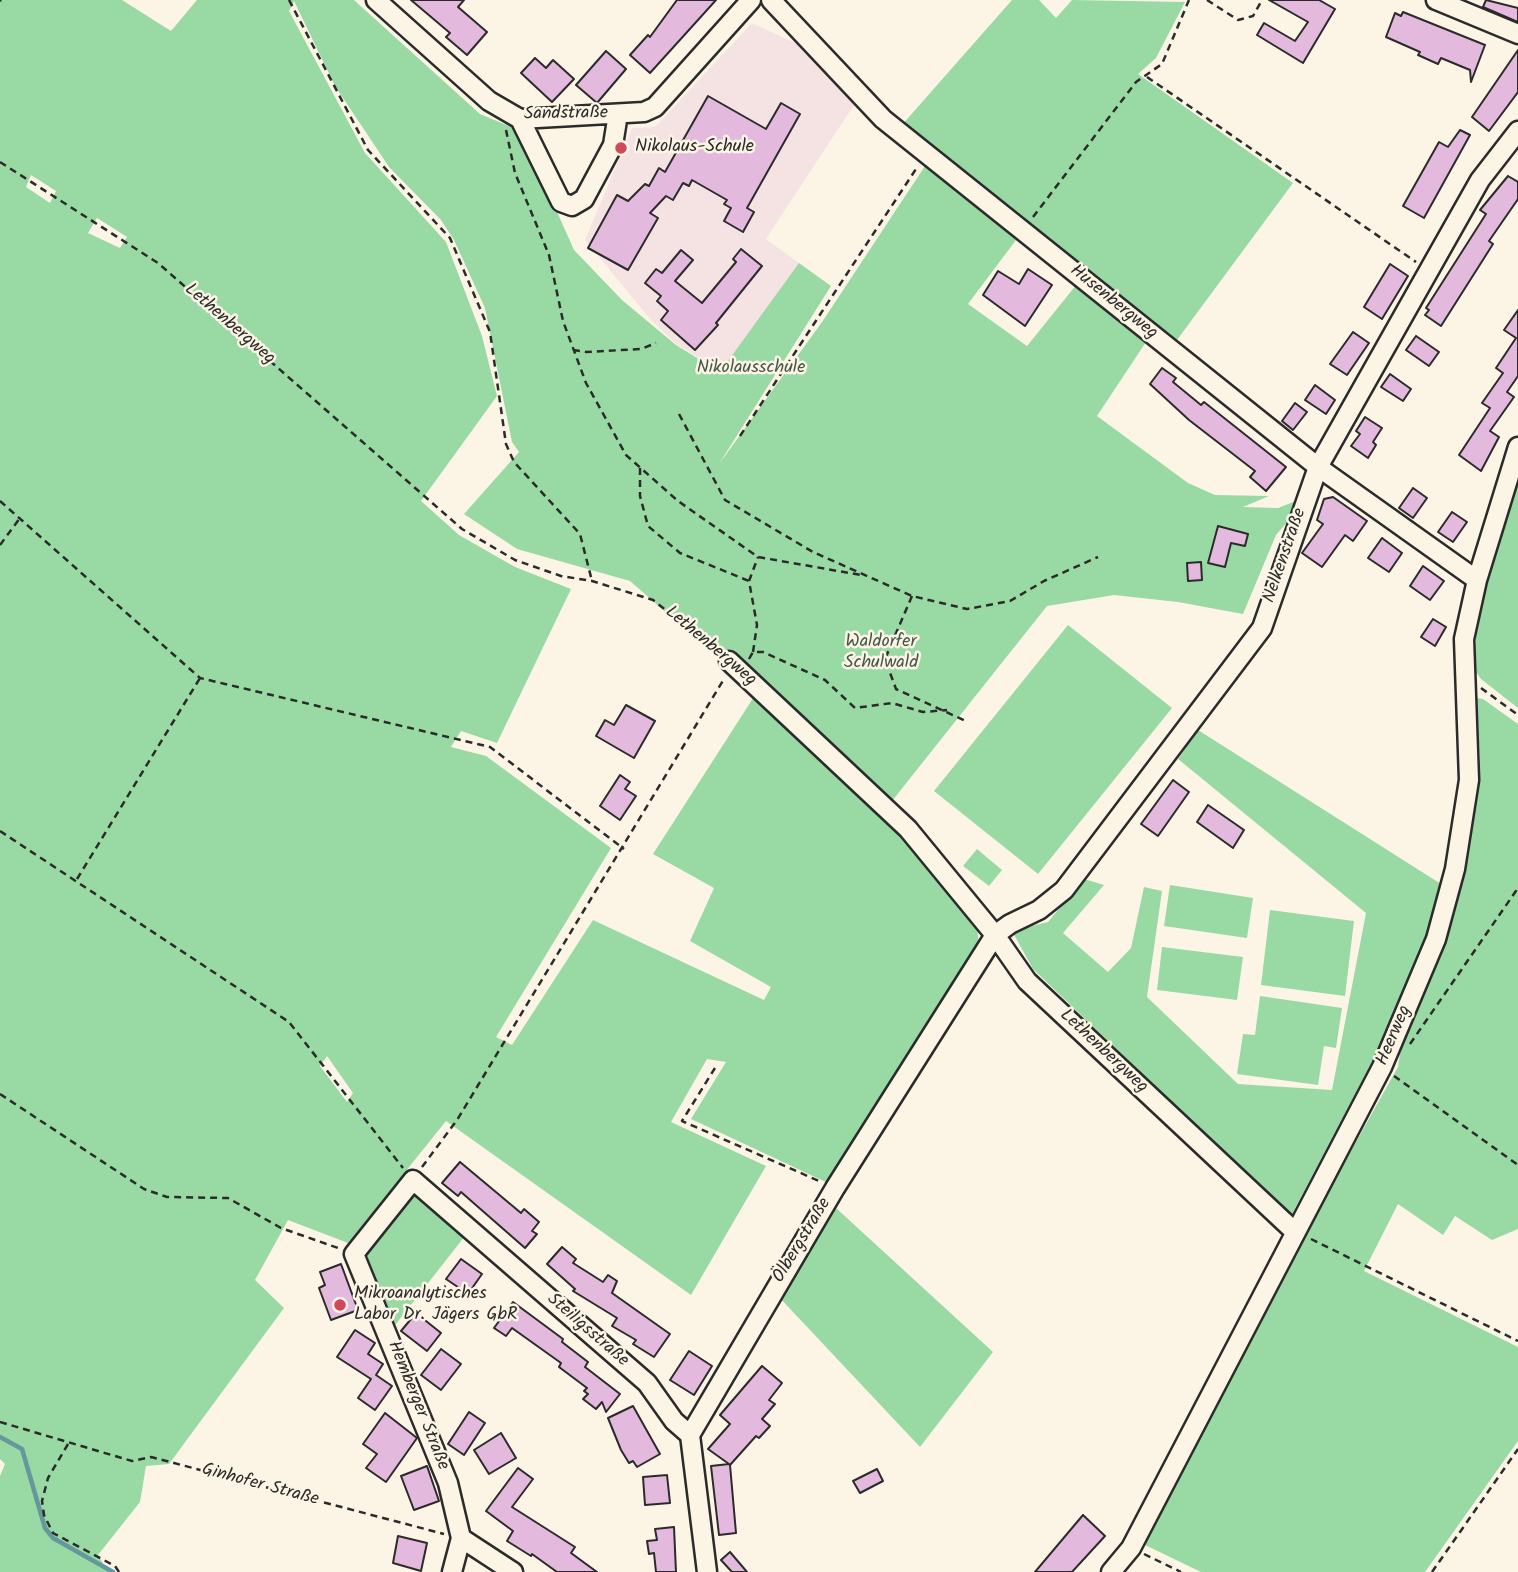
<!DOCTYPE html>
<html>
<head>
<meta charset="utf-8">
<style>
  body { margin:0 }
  canvas { display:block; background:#fcf5e5 }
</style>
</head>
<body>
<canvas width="1518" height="1572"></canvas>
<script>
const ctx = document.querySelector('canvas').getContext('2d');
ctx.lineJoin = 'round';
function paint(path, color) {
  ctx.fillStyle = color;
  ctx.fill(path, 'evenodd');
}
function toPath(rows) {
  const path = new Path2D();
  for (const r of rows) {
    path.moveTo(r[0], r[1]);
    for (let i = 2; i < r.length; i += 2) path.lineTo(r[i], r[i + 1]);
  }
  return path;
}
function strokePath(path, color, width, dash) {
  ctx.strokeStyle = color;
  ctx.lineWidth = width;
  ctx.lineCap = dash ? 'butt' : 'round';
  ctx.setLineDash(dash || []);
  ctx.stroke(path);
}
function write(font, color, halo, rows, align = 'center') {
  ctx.font = font + ' Kalam,sans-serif';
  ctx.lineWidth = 5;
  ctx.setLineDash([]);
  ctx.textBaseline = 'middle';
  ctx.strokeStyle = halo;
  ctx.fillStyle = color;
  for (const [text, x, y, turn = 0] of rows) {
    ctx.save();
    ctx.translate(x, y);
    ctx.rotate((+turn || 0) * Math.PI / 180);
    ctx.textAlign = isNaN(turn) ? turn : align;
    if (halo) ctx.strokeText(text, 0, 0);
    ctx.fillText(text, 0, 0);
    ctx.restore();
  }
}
paint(toPath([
  [752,23,802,46,856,102,766,239,799,263,721,372,675,343,651,320,585,240,632,128,655,127]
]), '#f5e3e3');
paint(toPath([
  [0,0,122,0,171,31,197,0,354,0,480,114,516,129,548,178,558,214,574,250,622,300,676,345,720,372,799,263,831,286,719,464,822,322,927,163,1016,240,968,304,1027,346,1077,284,1146,342,1097,416,1188,483,1215,495,1269,496,1243,507,1278,508,1301,499,1295,513,1276,535,1243,614,1178,602,1114,595,1047,606,892,801,884,793,876,802,811,732,731,669,630,581,517,549,464,514,519,452,512,442,485,308,454,240,441,220,389,167,335,86,294,1,289,11,365,153,446,242,482,336,497,396,421,501,459,535,515,567,571,589,497,743,461,731,451,747,486,756,611,848,496,1037,512,1045,593,920,764,1000,771,987,690,941,714,888,653,854,757,692,902,834,977,926,979,946,830,1184,691,1119,726,1062,707,1059,671,1122,766,1166,691,1295,446,1121,348,1243,288,1220,255,1280,284,1308,169,1464,146,1466,140,1502,98,1555,108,1572,0,1572,0,1476,5,1464,0,1459],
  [31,175,56,191,50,203,26,187],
  [97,218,127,237,120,248,88,233],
  [327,1056,353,1093,347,1102,320,1066],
  [1012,0,1039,0,1056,18,1072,0,1185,2,1156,58,1138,74,1293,183,1174,344,901,126],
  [1518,478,1518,708,1481,679,1474,669,1477,619],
  [1068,625,1172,708,1038,874,934,791],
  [1477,698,1483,699,1518,724,1518,1229,1492,1240,1455,1216,1443,1235,1398,1204,1364,1271,1518,1347,1518,1441,1425,1572,1201,1572,1143,1544,1325,1197,1398,1067,1402,1039,1443,944,1464,870,1480,763],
  [1198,730,1441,884,1424,945,1386,1035,1291,1216,1033,969,1012,931,1048,922,1084,879,1104,885,1063,933,1108,972,1131,948,1144,887,1162,891,1147,997,1238,1084,1332,1090,1366,913,1178,759],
  [977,849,1002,870,989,886,963,866],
  [1170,885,1253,898,1247,938,1164,926],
  [1270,910,1354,921,1345,996,1261,985],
  [1162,947,1243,957,1237,1000,1157,990],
  [1260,996,1342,1008,1336,1048,1324,1046,1318,1085,1237,1074,1243,1034,1255,1035],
  [415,1191,465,1236,392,1329,365,1257],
  [836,1208,993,1352,920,1447,778,1296]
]), '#99daa4');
strokePath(toPath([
  [0,1437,22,1449,45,1528,53,1538,113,1572]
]), '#66979c', 4.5);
const building = toPath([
  [411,0,464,0,458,7,487,32,467,55,446,37,450,33,411,0],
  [677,0,716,0,650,73,630,55,648,35,650,37,677,0],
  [1269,0,1319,0,1335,9,1303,63,1257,35,1264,23,1295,41,1308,22,1269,0],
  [1486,0,1518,8,1518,22,1483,7,1486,0],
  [1403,12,1485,45,1471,82,1470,70,1441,58,1438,64,1418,55,1420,52,1386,37,1395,13,1401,16,1403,12],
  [1518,50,1518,92,1489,131,1472,117,1518,50],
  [606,51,626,69,597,103,576,85,606,51],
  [535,58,546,68,553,60,574,79,552,102,521,73,535,58],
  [708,96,766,129,781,103,800,114,747,208,754,212,743,232,724,221,731,208,724,204,727,200,692,180,689,186,683,183,673,200,666,196,650,213,658,218,628,270,588,248,617,195,628,201,645,184,649,186,659,168,665,172,708,96],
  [1460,130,1470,135,1424,218,1403,206,1439,142,1448,147,1460,130],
  [1508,176,1518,182,1518,199,1489,241,1493,244,1441,326,1425,315,1429,310,1426,308,1486,214,1480,210,1508,176],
  [741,249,762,266,716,323,718,325,695,350,661,320,668,311,657,301,661,296,645,283,656,269,662,273,681,250,693,260,675,281,702,303,736,262,733,259,741,249],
  [1390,264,1408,276,1382,319,1364,307,1390,264],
  [1028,269,1052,285,1025,326,983,295,998,271,1019,284,1028,269],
  [1518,310,1518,376,1507,392,1514,397,1490,431,1499,437,1481,471,1459,455,1490,408,1482,403,1503,373,1496,368,1516,338,1504,330,1518,310],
  [1353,332,1369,343,1347,375,1330,364,1353,332],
  [1416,336,1439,352,1429,366,1406,350,1416,336],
  [1162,368,1176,378,1173,382,1201,405,1204,402,1286,467,1266,491,1250,477,1255,471,1189,420,1150,384,1162,368],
  [1390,374,1411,389,1403,401,1381,387,1390,374],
  [1315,385,1335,400,1326,414,1305,400,1315,385],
  [1295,403,1307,412,1293,430,1282,421,1295,403],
  [1365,417,1382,428,1373,442,1376,445,1368,458,1351,446,1360,434,1356,431,1365,417],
  [1413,488,1427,498,1413,518,1399,508,1413,488],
  [1333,497,1367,521,1353,541,1345,535,1322,567,1302,553,1323,524,1317,520,1324,499,1333,497],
  [1452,512,1467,522,1453,542,1438,532,1452,512],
  [1218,526,1248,534,1245,546,1231,543,1225,567,1208,563,1218,526],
  [1382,538,1402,553,1389,572,1368,558,1382,538],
  [1201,562,1202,580,1188,581,1187,563,1201,562],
  [1423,566,1444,581,1430,600,1410,586,1423,566],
  [1433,619,1446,627,1435,646,1421,637,1433,619],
  [626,705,655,721,634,758,596,736,605,720,614,725,626,705],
  [620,775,630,782,625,789,636,796,620,820,600,806,620,775],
  [1173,780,1189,792,1158,836,1141,824,1173,780],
  [1208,805,1244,830,1233,848,1197,822,1208,805],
  [460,1162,521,1213,524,1209,539,1222,532,1231,537,1234,525,1248,461,1192,458,1196,442,1183,460,1162],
  [562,1247,576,1259,573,1263,603,1282,608,1275,617,1281,612,1293,670,1334,654,1357,633,1344,636,1340,612,1326,617,1318,573,1291,575,1289,547,1264,562,1247],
  [461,1259,482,1274,468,1294,446,1279,461,1259],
  [341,1264,358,1310,331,1320,319,1288,325,1285,320,1272,341,1264],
  [513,1302,563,1339,562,1342,588,1362,585,1367,620,1394,606,1412,602,1402,596,1409,583,1399,588,1394,584,1391,587,1388,559,1367,561,1363,512,1328,506,1336,494,1328,513,1302],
  [416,1313,441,1333,427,1351,401,1331,416,1313],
  [355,1330,375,1343,368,1354,383,1364,376,1375,392,1386,375,1410,358,1398,371,1379,337,1357,355,1330],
  [441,1349,461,1364,441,1390,421,1375,441,1349],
  [689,1351,712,1366,694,1395,670,1380,689,1351],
  [762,1366,782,1383,769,1400,775,1404,762,1419,770,1426,759,1438,756,1436,730,1465,736,1533,719,1535,711,1466,729,1464,708,1449,730,1424,720,1415,762,1366],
  [633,1406,660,1454,637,1467,633,1461,629,1463,621,1450,608,1418,633,1406],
  [469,1412,485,1423,464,1455,448,1444,469,1412],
  [385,1413,417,1438,386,1482,366,1468,377,1454,363,1444,385,1413],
  [501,1433,516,1458,489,1474,474,1450,501,1433],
  [427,1466,439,1501,414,1510,401,1476,427,1466],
  [518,1468,533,1479,512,1507,575,1547,571,1553,597,1572,557,1572,532,1554,531,1556,507,1541,513,1531,486,1511,518,1468],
  [877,1469,883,1481,860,1493,853,1481,877,1469],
  [667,1475,670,1503,645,1505,643,1477,667,1475],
  [1083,1515,1105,1536,1072,1572,1035,1572,1083,1515],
  [674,1527,676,1572,656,1572,654,1553,649,1554,647,1541,657,1540,655,1529,674,1527],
  [398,1536,427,1543,421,1571,393,1563,398,1536],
  [730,1552,747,1572,732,1572,721,1560,730,1552]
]);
paint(building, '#e4b9de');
strokePath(building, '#2b2b2b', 2);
const minor = toPath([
  [376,0,489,101,520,119,644,112,655,107,751,0],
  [771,0,883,119,1318,467,1477,580],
  [1436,0,1518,34],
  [520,119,561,202,572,206,584,199,613,145,618,114],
  [729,661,908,829,995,935,1027,981,1294,1231],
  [461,1538,513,1572],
  [452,1572,461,1538,448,1483,354,1254,413,1180,647,1383,674,1421,690,1435],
  [707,1572,690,1435,835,1188,995,935,1010,924,1039,910,1064,890,1262,628,1318,467,1480,180,1518,131],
  [1111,1572,1131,1548,1382,1067,1436,939,1455,869,1469,780,1464,639,1477,580,1518,447]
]);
strokePath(minor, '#2b2b2b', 23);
strokePath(toPath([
  [289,0,368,150,450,238,490,332,506,444,514,462,580,534,592,581],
  [1207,0,1238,20,1253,16,1262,0],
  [0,1,1,0],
  [1147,77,1416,262],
  [506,130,515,173,549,255,563,321,586,383,626,455,678,501,758,557,861,575],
  [0,162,158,263,462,529,515,560,561,576,592,581,653,600,716,650],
  [1033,217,1136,82,1162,64,1189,0],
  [573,350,586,352,641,349,656,343],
  [679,414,725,500,813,552,912,596,967,609,1010,601,1044,581,1098,557],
  [740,436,918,166],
  [640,468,640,496,648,526,680,553,749,581],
  [0,501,200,678,490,747,624,849],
  [0,545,20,518],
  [912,596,885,659,896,689,968,722],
  [753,652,757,625,749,581,758,557],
  [749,659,753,652,763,652,825,680,855,708,892,703,923,712,947,710],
  [1481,688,1518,715],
  [0,831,289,1022,403,1168],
  [77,879,200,678],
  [1410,1044,1518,888],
  [715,1068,682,1121,819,1181],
  [1394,1076,1518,1165],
  [0,1094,144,1189,167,1197,228,1198,281,1228,338,1248],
  [422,1167,457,1120,724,679],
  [1311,1239,1518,1341],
  [0,1422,132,1461,151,1457,444,1534],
  [68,1444,48,1478,42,1501,44,1515,53,1533,115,1566,119,1572],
  [1144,1554,1181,1572],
  [1432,1572,1518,1449]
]), '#2b2b2b', 2.5, [7, 5]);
strokePath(minor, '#fcf5e5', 18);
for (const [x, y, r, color] of [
  [621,148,7,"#d1495b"],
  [340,1305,7,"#d1495b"]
]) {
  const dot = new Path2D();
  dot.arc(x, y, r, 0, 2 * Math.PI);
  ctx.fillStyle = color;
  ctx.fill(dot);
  strokePath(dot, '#fcf5e5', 2.5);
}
write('18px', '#2b2b2b', '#fcf5e5', [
  ["Sandstraße",566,115,-1],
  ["Husenbergweg",1113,303,39],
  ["Lethenbergweg",229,325,41],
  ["Nelkenstraße",1286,556,-71],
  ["Lethenbergweg",710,647,40],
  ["Heerweg",1395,1036,-67],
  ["Lethenbergweg",1103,1052,43],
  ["Ölbergstraße",803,1241,-59],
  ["Steiligsstraße",587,1331,41],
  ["Hemberger Straße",417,1406,68],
  ["Ginhofer Straße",260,1486,15]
]);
write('18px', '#2b2b2b', '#fcf5e5', [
  ["Nikolaus-Schule",635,148],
  ["Mikroanalytisches",354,1295],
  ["Labor Dr. Jägers GbR",354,1316]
], 'left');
write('18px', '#465749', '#fcf5e5', [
  ["Nikolausschule",751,369],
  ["Waldorfer",881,643],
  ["Schulwald",881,664]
]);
</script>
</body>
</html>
